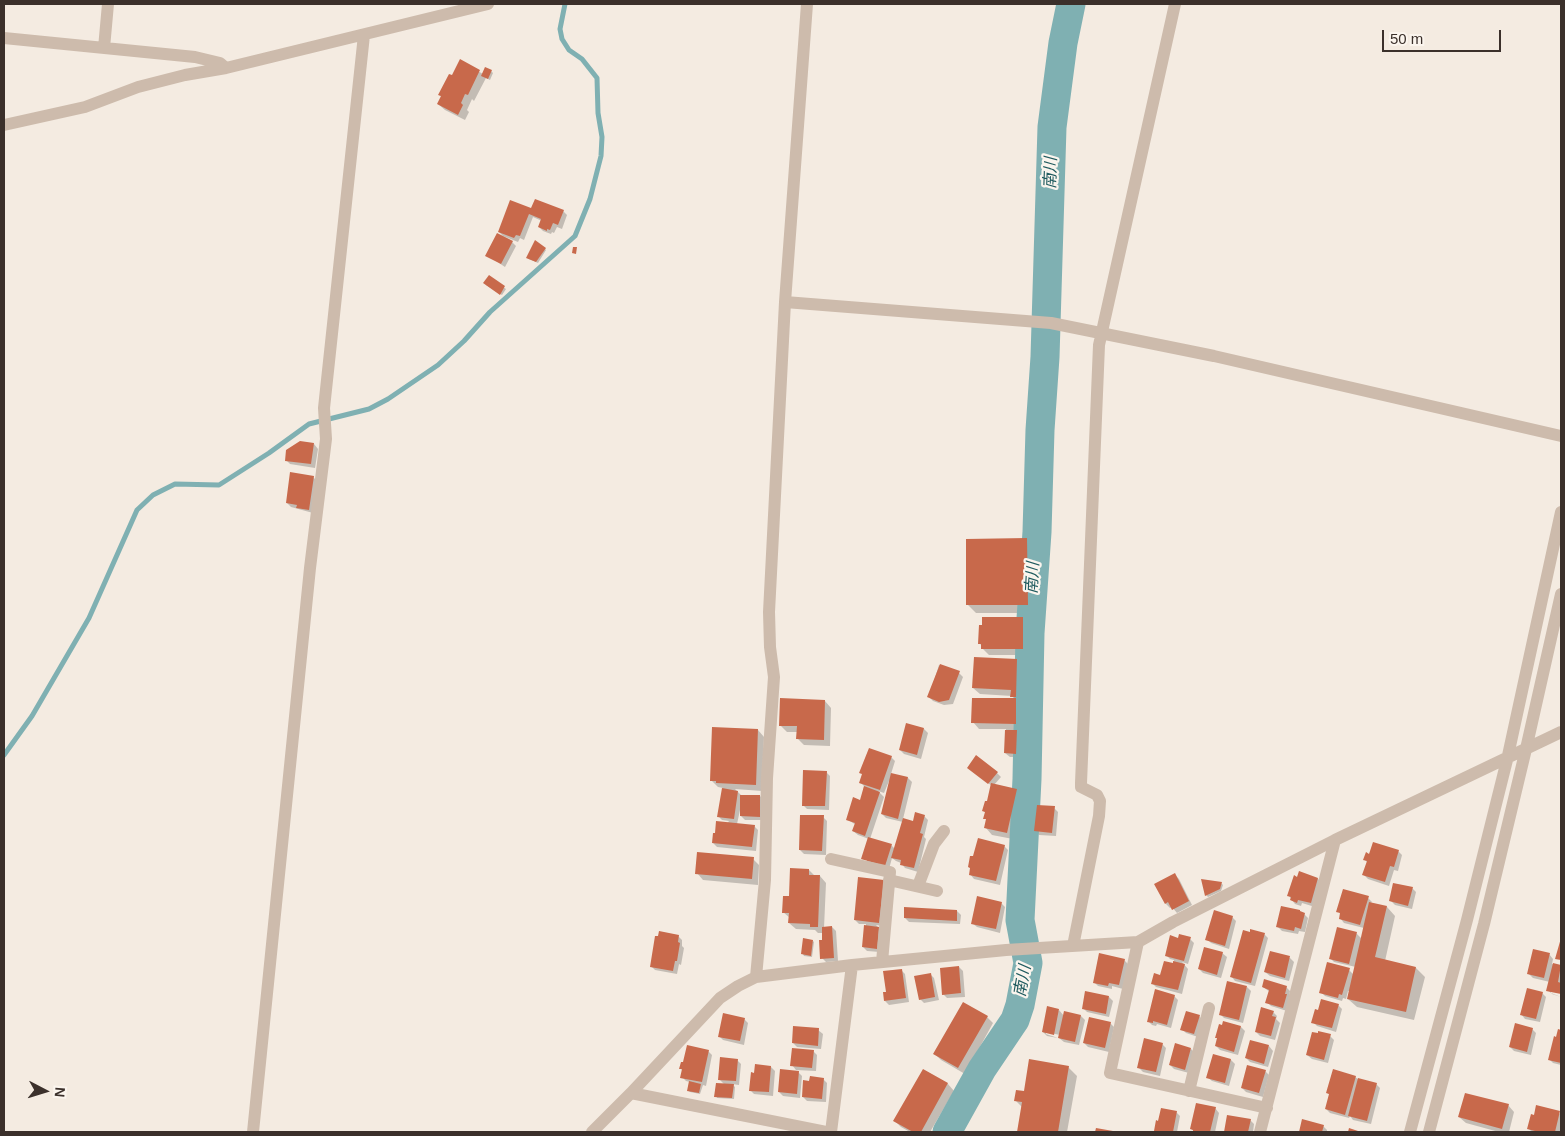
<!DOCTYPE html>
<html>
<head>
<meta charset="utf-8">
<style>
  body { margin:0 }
  #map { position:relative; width:1565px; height:1136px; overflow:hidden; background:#f4ebe1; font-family:Helvetica,sans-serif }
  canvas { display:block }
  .frame { position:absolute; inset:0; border:5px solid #3b302b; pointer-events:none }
  .north { position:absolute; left:20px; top:1066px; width:50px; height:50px; -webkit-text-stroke:4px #fbf5ee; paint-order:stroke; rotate:95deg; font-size:14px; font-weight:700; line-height:20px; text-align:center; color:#3b302b }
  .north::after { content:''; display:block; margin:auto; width:18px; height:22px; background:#3b302b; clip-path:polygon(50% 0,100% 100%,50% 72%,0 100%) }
  .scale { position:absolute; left:1382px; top:30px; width:119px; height:22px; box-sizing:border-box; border:2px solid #3b302b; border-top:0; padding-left:6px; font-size:15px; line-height:18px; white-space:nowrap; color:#3b302b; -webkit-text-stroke:4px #fbf5ee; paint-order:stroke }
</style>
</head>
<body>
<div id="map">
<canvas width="1565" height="1136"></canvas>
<div class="frame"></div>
<div class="north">N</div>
<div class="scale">50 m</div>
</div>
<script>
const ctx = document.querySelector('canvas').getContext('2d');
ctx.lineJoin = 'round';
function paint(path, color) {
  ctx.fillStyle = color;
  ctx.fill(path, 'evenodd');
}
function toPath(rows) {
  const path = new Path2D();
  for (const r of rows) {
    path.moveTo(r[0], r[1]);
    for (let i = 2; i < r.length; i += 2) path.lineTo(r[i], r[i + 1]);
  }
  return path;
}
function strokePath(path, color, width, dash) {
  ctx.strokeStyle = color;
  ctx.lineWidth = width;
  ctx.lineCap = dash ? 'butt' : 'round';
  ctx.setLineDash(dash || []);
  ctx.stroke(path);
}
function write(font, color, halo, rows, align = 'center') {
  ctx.font = font + ' Helvetica,"Noto Sans JP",sans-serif';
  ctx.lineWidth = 4.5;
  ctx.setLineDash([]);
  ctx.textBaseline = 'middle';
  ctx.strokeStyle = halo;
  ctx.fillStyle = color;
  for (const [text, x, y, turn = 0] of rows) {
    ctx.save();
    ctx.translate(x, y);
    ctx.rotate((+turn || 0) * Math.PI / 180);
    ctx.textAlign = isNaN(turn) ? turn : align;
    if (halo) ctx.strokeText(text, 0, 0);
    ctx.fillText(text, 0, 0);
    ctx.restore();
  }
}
paint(toPath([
  [460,61,483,74,491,71,493,73,490,80,486,78,474,101,472,99,467,110,469,112,465,120,445,110,438,104,442,97,439,95,452,77],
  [532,210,563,211,567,215,562,229,557,227,554,233,552,232,551,234,543,231,539,227,542,221,533,217,524,240,520,238,518,242,503,236,499,232],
  [512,242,516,246,505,267,487,255],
  [545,249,546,250,538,263,529,259],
  [489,277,506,289,502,295,486,285],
  [314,444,318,449,315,468,290,464,286,460],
  [313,477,317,481,313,513,291,507,287,503],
  [1026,539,1035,548,1036,613,976,613,968,605],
  [1022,618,1029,625,1028,655,989,655,982,648,980,643,983,626],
  [1017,660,1023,666,1022,703,1019,703,1022,706,1022,730,1015,730,1021,736,1020,757,1010,757,1005,753,1006,729,979,729,973,722,1015,700,1012,696,980,694,973,688],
  [939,665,959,673,963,677,953,704,944,705,933,701,929,697],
  [825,701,831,708,830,746,804,745,798,739,798,732,787,732,780,725],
  [907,725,924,729,928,733,921,759,904,754,900,750],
  [758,730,764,737,762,791,735,789,742,796,760,796,764,800,763,820,745,820,741,816,741,810,740,810,737,824,754,826,758,830,756,851,717,847,713,843,729,821,722,820,718,816,723,788,718,787,711,780],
  [891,757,895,761,891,774,908,778,912,782,903,819,914,822,924,816,928,820,924,837,926,839,918,872,905,868,901,863,896,861,892,858,889,869,867,862,869,839,858,835,853,831,856,825,847,819,861,801,864,786,860,782],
  [889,781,890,781,882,814,886,818,903,822,895,849,891,845,870,839,884,797,878,791,884,793],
  [972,771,997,773,1001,777,994,785,1016,790,1022,796,1013,839,992,835,986,828,987,821,985,818,986,813,984,811,988,803,992,786],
  [826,772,830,776,829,810,807,809,803,805],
  [1054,808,1058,812,1056,836,1039,835,1035,831],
  [823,817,827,821,826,855,804,854,800,850],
  [1004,846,1008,850,1000,885,974,879,970,874,971,869,969,867,974,857],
  [1398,851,1402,855,1398,871,1394,870,1389,886,1368,879,1364,875,1368,863,1365,860,1370,855],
  [753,859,759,865,758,885,703,880,697,873],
  [809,870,815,876,820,876,826,883,824,928,832,927,836,931,838,961,826,962,822,958,823,933,818,933,815,930,796,929,789,923,790,918,783,912,790,897],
  [1300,872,1318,879,1322,883,1315,907,1302,903,1301,906,1295,904,1289,896],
  [1175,875,1179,879,1192,905,1177,913,1172,907,1170,908,1166,904,1156,884],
  [883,881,883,926,876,925,883,932,880,952,867,951,863,947,866,924,859,924,855,920],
  [1221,883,1223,885,1221,891,1208,897,1206,895],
  [1412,888,1416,892,1412,909,1395,905,1391,901],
  [1368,898,1372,902,1371,903,1387,907,1395,916,1385,961,1416,968,1425,977,1414,1020,1357,1007,1348,999,1350,991,1348,991,1346,999,1343,998,1342,1001,1325,996,1321,992,1349,970,1354,975,1356,967,1334,962,1330,958,1356,933,1362,939,1364,928,1344,923,1340,918,1341,915,1338,911],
  [1001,903,1005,907,1000,933,977,927,972,923],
  [957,911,961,915,960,924,909,922,905,918],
  [1304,914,1308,918,1305,932,1299,931,1298,934,1282,931,1278,927],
  [1232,917,1236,921,1229,949,1211,943,1207,939],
  [1264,934,1268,938,1255,986,1235,981,1231,976],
  [678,936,682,940,682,946,684,948,681,965,679,964,677,974,655,970,651,966],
  [1179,939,1190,939,1194,943,1188,964,1182,962,1188,969,1182,994,1156,987,1152,983,1174,965,1174,960,1170,959,1166,955],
  [813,941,814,942,812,957,804,956,803,954],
  [1222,953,1227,957,1221,978,1203,973,1199,969],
  [1270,953,1290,958,1294,962,1289,981,1270,976,1265,972],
  [1549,954,1553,959,1552,964,1561,966,1561,993,1551,990,1551,993,1561,997,1552,994,1548,990,1550,982,1533,978,1528,973],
  [1124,960,1128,964,1123,989,1112,986,1112,989,1098,986,1094,982],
  [959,967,963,971,965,997,947,998,943,994],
  [901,970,905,974,909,1002,889,1005,885,1001,887,993],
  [930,974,934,978,939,1000,924,1003,920,999],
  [1247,987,1251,991,1243,1023,1224,1018,1220,1014],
  [1263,987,1286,987,1290,991,1287,1011,1271,1006,1267,1002,1270,992],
  [1542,993,1546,997,1540,1022,1525,1019,1521,1014],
  [1174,996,1178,1000,1171,1028,1157,1024,1156,1026,1152,1025,1148,1021],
  [1109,997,1113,1001,1109,1017,1087,1012,1083,1008],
  [1338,1005,1342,1009,1336,1032,1317,1026,1313,1022],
  [1059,1010,1064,1016,1065,1013,1081,1016,1085,1020,1079,1045,1064,1042,1059,1038,1060,1035,1046,1032,1046,1034,1058,1038,1047,1036,1043,1032],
  [1273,1012,1277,1016,1276,1019,1280,1023,1275,1040,1260,1036,1256,1032],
  [1199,1016,1203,1020,1198,1037,1186,1033,1182,1029],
  [987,1017,993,1023,965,1074,941,1060,935,1054],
  [744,1019,748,1023,744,1045,723,1040,719,1036],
  [1224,1022,1241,1027,1245,1031,1238,1055,1220,1050,1216,1046,1218,1039,1216,1037],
  [1110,1023,1114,1027,1109,1052,1088,1047,1084,1043],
  [1532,1029,1536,1033,1531,1055,1514,1051,1510,1047],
  [818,1030,823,1034,821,1049,797,1047,793,1043],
  [1559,1031,1561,1031,1561,1065,1553,1063,1549,1059],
  [1330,1036,1334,1040,1328,1063,1312,1059,1307,1055],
  [1162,1044,1166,1048,1160,1076,1143,1072,1139,1068],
  [1269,1046,1273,1051,1268,1067,1250,1062,1246,1058],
  [1191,1049,1195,1053,1189,1073,1174,1069,1170,1065],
  [708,1051,712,1055,706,1086,703,1085,700,1094,690,1092,688,1090,690,1082,686,1081,682,1077,683,1071,680,1068],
  [813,1051,817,1055,816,1071,796,1070,792,1065],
  [1214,1055,1231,1060,1235,1064,1229,1086,1212,1081,1207,1077],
  [737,1060,741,1064,739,1085,732,1084,735,1087,734,1099,717,1098,716,1096,725,1085,719,1079],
  [771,1067,775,1071,773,1096,754,1094,750,1090,755,1074],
  [1068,1067,1077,1076,1067,1132,1018,1132,1022,1107,1016,1101,1025,1092],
  [924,1070,948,1084,954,1091,930,1132,910,1132,901,1127,895,1121],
  [1265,1071,1269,1075,1263,1097,1246,1092,1242,1088],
  [798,1072,802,1076,800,1098,783,1096,779,1092],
  [1355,1077,1358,1079,1376,1084,1380,1088,1371,1124,1353,1120,1350,1116,1349,1118,1330,1113,1326,1109,1330,1095,1328,1093],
  [823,1079,827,1083,826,1102,807,1101,803,1097],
  [1508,1105,1514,1112,1509,1132,1499,1132,1466,1123,1459,1117],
  [1537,1106,1561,1114,1560,1132,1532,1132,1529,1129,1535,1117],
  [1215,1108,1219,1113,1215,1132,1194,1132,1192,1129],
  [1176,1112,1180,1116,1177,1132,1157,1132,1155,1131],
  [1228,1116,1250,1120,1254,1124,1253,1132,1225,1132],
  [1303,1121,1323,1126,1327,1130,1327,1132,1300,1132]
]), '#0003');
strokePath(toPath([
  [4,755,32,716,89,618,137,510,153,495,175,484,219,485,269,453,309,424,369,409,388,399,438,365,464,341,490,312,575,236,590,199,601,156,602,137,598,113,597,78,582,59,569,50,562,39,560,29,565,4]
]), '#7fb0b2', 5);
strokePath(toPath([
  [947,1132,982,1069,1015,1020,1020,1005,1028,963,1020,920,1027,779,1030,633,1037,532,1040,430,1045,357,1052,127,1063,43,1071,4]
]), '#7fb0b2', 29);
paint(toPath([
  [460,59,480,70,468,95,465,94,461,103,463,105,458,115,437,104,441,96,438,95,449,74,452,75],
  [485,67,492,70,488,79,481,76],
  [535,199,564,210,558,225,553,223,550,230,547,229,547,231,538,227,541,219,529,214,520,236,516,235,514,238,498,232,510,200,531,208],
  [497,233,513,241,501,264,485,256],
  [535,240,546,248,536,262,526,258],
  [573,247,577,247,576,254,572,253],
  [489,275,505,286,500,295,483,283],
  [300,441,314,443,311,464,285,461,286,450],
  [290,472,314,476,309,510,296,508,297,505,286,503],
  [1027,538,1028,605,966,605,966,539],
  [982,617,1023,617,1023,649,981,649,981,644,978,644,979,625,982,625],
  [974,657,1017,659,1016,697,1010,697,1011,690,972,688],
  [940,664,960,671,949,700,939,702,927,697],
  [780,698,825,700,824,740,796,739,797,726,779,726],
  [972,698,1016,698,1016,724,971,723],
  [906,723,924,728,917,755,899,750],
  [712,727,758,729,756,785,716,783,716,781,710,781],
  [1005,730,1017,730,1016,754,1004,753],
  [869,748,892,756,880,790,859,783,862,774,859,773],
  [976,755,998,772,988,784,967,768],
  [803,770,827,771,825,806,802,806],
  [891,773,908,777,898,819,881,814],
  [991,783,1017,789,1007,833,984,828,986,819,983,819,985,812,982,811,985,801,987,801],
  [864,786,880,792,865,836,852,831,855,823,846,820,853,797,860,800],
  [722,788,738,791,734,819,717,817],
  [740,795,760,795,760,817,740,816],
  [1037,805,1055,806,1052,833,1034,831],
  [915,812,925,815,920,833,923,834,914,868,900,865,901,860,891,858,903,818,913,821],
  [800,815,824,815,822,851,799,850],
  [716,821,755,825,752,847,712,843,713,833,715,833],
  [868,837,892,844,885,866,861,859],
  [978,838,1005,845,996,881,969,875,970,868,968,867,970,856,973,856],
  [1373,842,1399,850,1394,867,1390,866,1385,882,1362,875,1367,861,1363,860,1366,852,1369,854],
  [697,852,754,857,752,879,695,874],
  [790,868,809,869,809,875,820,875,818,927,810,927,810,924,788,923,789,913,782,913,783,896,789,896],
  [1299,871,1318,878,1311,903,1298,900,1297,903,1290,900,1291,897,1287,896,1294,875,1297,877],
  [1175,873,1189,901,1172,910,1168,902,1165,904,1154,884],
  [858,877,884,880,879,923,854,920],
  [1201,879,1222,882,1220,889,1205,896],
  [1393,883,1413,887,1408,906,1389,901],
  [1343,889,1369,896,1360,925,1339,919,1340,913,1336,912],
  [977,896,1002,902,996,929,971,924],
  [1369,902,1387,906,1375,957,1416,967,1406,1012,1347,999],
  [1281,906,1300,910,1300,911,1305,913,1301,929,1295,927,1294,931,1276,927],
  [904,907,957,910,957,921,904,918],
  [1214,910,1233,916,1225,946,1205,940],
  [864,925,879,927,877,949,862,947],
  [832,926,834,958,820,959,819,940,822,940,822,927],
  [1337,927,1357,932,1349,964,1329,959],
  [1250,929,1265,933,1251,983,1230,977,1243,930,1250,932],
  [659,931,679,935,678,942,680,943,677,961,675,961,673,971,650,967,655,936,658,936],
  [1179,934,1191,937,1184,961,1165,956,1170,935,1178,938],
  [803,938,813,940,811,956,801,954],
  [1561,938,1561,960,1555,959],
  [1204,947,1223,952,1217,975,1198,969],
  [1533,949,1550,953,1544,978,1527,974],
  [1270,951,1290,956,1285,978,1264,972],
  [1099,953,1125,959,1119,985,1109,983,1108,986,1093,983],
  [1164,961,1173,963,1173,961,1185,964,1178,990,1151,984,1154,973,1160,975],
  [1327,962,1350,968,1342,995,1339,994,1338,998,1319,993],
  [1553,963,1561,965,1558,982,1561,983,1561,994,1546,991],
  [959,966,961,993,942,995,940,968],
  [902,969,906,998,884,1001,883,992,886,992,883,971],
  [931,973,935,997,919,1000,914,976],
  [1264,979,1287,986,1285,994,1287,994,1283,1008,1265,1003,1269,990,1262,987],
  [1227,981,1247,986,1239,1020,1219,1015],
  [1527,988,1543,992,1536,1019,1520,1015],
  [1155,989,1175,995,1167,1025,1153,1021,1153,1023,1147,1022],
  [1085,991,1109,996,1106,1014,1082,1009],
  [1321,999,1339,1004,1332,1028,1311,1023,1315,1009,1318,1010],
  [963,1002,988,1016,958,1068,933,1054],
  [1047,1006,1059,1009,1054,1035,1042,1032],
  [1261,1007,1274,1011,1272,1016,1276,1017,1271,1036,1255,1032],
  [1064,1011,1081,1015,1075,1042,1058,1038],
  [1186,1011,1200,1015,1194,1034,1180,1030],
  [723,1013,745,1018,740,1041,718,1037],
  [1089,1017,1111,1022,1105,1048,1083,1043],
  [1223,1021,1241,1026,1234,1052,1215,1046,1217,1038,1215,1038,1219,1024,1222,1025],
  [1515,1023,1533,1028,1527,1052,1509,1047],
  [793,1026,819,1028,818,1046,792,1043],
  [1558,1029,1561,1030,1561,1063,1548,1060,1554,1036,1556,1037],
  [1318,1031,1331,1034,1324,1060,1306,1055,1312,1032,1318,1033],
  [1144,1038,1163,1043,1156,1072,1137,1068],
  [1250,1040,1269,1045,1264,1064,1245,1058],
  [1175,1043,1191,1048,1185,1070,1169,1065],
  [687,1045,709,1050,702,1082,680,1078,682,1069,679,1069,681,1062,683,1062],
  [792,1048,814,1050,812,1068,790,1066],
  [1213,1054,1231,1059,1225,1083,1206,1078],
  [720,1057,738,1059,736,1081,718,1080],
  [1029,1059,1069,1066,1058,1132,1017,1132,1022,1102,1014,1101,1016,1090,1024,1091],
  [755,1064,771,1066,769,1092,749,1091,751,1072,754,1073],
  [1247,1065,1266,1070,1259,1093,1241,1088],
  [780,1069,799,1071,797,1094,778,1092],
  [923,1069,948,1083,921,1132,913,1132,893,1121],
  [1333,1069,1356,1076,1345,1115,1325,1109,1329,1094,1326,1093],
  [810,1076,824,1078,822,1099,802,1097,803,1080,809,1081],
  [1358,1078,1377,1083,1367,1121,1348,1116],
  [689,1081,701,1084,699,1093,687,1091],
  [716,1083,734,1084,732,1098,714,1097],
  [1465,1093,1509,1104,1502,1129,1458,1117],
  [1196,1103,1216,1107,1210,1132,1193,1132,1193,1130,1190,1129],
  [1536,1105,1560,1111,1555,1132,1539,1132,1527,1129,1531,1114,1534,1115],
  [1161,1108,1177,1111,1173,1132,1154,1131,1156,1120,1158,1121],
  [1227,1115,1251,1119,1248,1132,1224,1132],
  [1302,1119,1324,1125,1322,1132,1299,1132],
  [1096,1128,1113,1131,1113,1132,1095,1132],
  [1349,1128,1361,1132,1348,1132]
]), '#c8694b');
strokePath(toPath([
  [807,4,785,302,1051,323,1214,356,1561,436],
  [4,38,195,57,220,63,226,68],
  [104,48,108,4],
  [4,125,85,107,138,87,185,75,226,68,488,4],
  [831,859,890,872,882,962],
  [889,880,937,891],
  [918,886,934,844,944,831],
  [1138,942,1110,1073,1267,1108],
  [1073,946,1099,816,1100,801,1097,795,1081,787,1081,783,1099,345,1175,4],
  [756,977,765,880,767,778,774,677,770,647,769,612,785,302],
  [1189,1091,1209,1008],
  [631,1093,720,998,738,986,756,977,852,965,1006,950,1138,942,1173,922,1335,840,1561,732],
  [253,1132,310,568,326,439,324,408,364,35],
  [592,1132,631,1093,826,1132],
  [831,1132,852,965],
  [1260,1132,1335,840],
  [1410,1132,1467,920,1507,760,1561,512],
  [1429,1132,1484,924,1526,749,1561,594]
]), '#cdbbac', 12);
write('italic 16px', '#1f5a5e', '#fbf5ee', [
  ["南川",1051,173,-88],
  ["南川",1033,578,-87],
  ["南川",1023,981,-80]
]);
</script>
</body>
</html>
